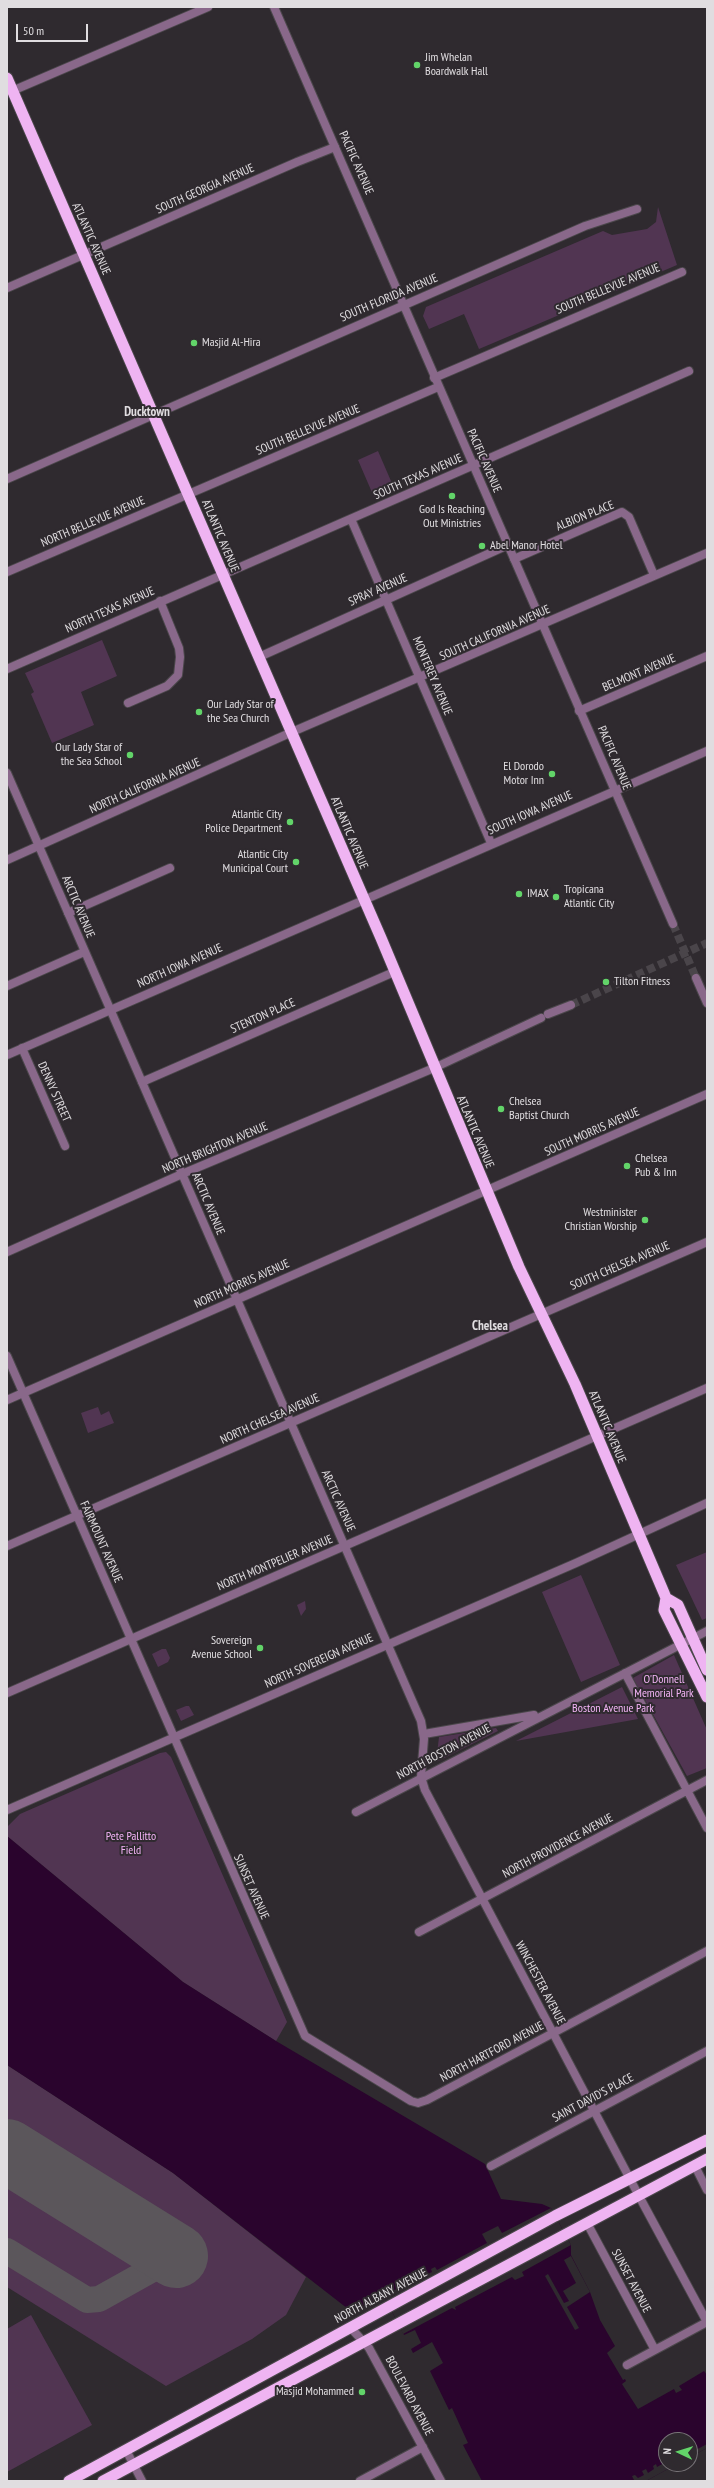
<!DOCTYPE html>
<html>
<head>
<meta charset="utf-8">
<style>
  body { margin:0 }
  #map { position:relative; width:714px; height:2488px; overflow:hidden; background:#2f2a2f; font-family:"PT Sans Narrow",sans-serif }
  canvas { display:block }
  .frame { position:absolute; inset:0; border:8px solid #e0dde0; pointer-events:none }
  .north { position:absolute; left:658px; top:2432px; width:40px; height:40px; box-sizing:border-box; background:#2f2a2f; border:1px solid #767276; border-radius:50%; rotate:274deg; font-size:11px; font-weight:700; line-height:16px; text-align:center; color:#e0dde0 }
  .north::after { content:''; display:block; margin:auto; width:14px; height:18px; background:#62d469; clip-path:polygon(50% 0,100% 100%,50% 72%,0 100%) }
  .scale { position:absolute; left:16px; top:24px; width:72px; height:18px; box-sizing:border-box; border:2px solid #e0dde0; border-top:0; padding-left:5px; font-size:12px; line-height:14px; white-space:nowrap; color:#e0dde0; -webkit-text-stroke:3px #2f2a2f; paint-order:stroke }
</style>
</head>
<body>
<div id="map">
<canvas width="714" height="2488"></canvas>
<div class="frame"></div>
<div class="north">N</div>
<div class="scale">50 m</div>
</div>
<script>
const ctx = document.querySelector('canvas').getContext('2d');
ctx.lineJoin = 'round';
function paint(path, color) {
  ctx.fillStyle = color;
  ctx.fill(path, 'evenodd');
}
function toPath(rows) {
  const path = new Path2D();
  for (const r of rows) {
    path.moveTo(r[0], r[1]);
    for (let i = 2; i < r.length; i += 2) path.lineTo(r[i], r[i + 1]);
  }
  return path;
}
function strokePath(path, color, width, dash) {
  ctx.strokeStyle = color;
  ctx.lineWidth = width;
  ctx.lineCap = dash ? 'butt' : 'round';
  ctx.setLineDash(dash || []);
  ctx.stroke(path);
}
function write(font, color, halo, rows, align = 'center') {
  ctx.font = font + ' "PT Sans Narrow",sans-serif';
  ctx.lineWidth = 4;
  ctx.setLineDash([]);
  ctx.textBaseline = 'middle';
  ctx.strokeStyle = halo;
  ctx.fillStyle = color;
  for (const [text, x, y, turn = 0] of rows) {
    ctx.save();
    ctx.translate(x, y);
    ctx.rotate((+turn || 0) * Math.PI / 180);
    ctx.textAlign = isNaN(turn) ? turn : align;
    if (halo) ctx.strokeText(text, 0, 0);
    ctx.fillText(text, 0, 0);
    ctx.restore();
  }
}
paint(toPath([
  [658,207,677,265,479,349,464,314,429,329,423,316,426,307,603,231,612,235,647,229,656,222],
  [378,451,394,488,374,497,358,460],
  [102,640,117,676,81,692,94,725,52,743,31,694,34,692,25,673],
  [98,1407,101,1415,109,1411,114,1423,88,1433,81,1413],
  [707,1552,707,1618,702,1620,676,1565],
  [581,1575,620,1665,581,1682,542,1592],
  [305,1601,306,1609,301,1616,297,1605],
  [162,1649,166,1649,170,1658,168,1662,158,1667,152,1654],
  [674,1655,707,1730,707,1768,687,1776,633,1678],
  [622,1687,638,1719,516,1741],
  [186,1706,189,1706,194,1715,181,1721,176,1710],
  [496,1728,498,1731,436,1762,439,1737],
  [166,1752,171,1757,287,2022,276,2041,183,1982,7,1836,7,1827,20,1814,160,1753],
  [7,2065,173,2173,306,2277,286,2315,252,2339,166,2386,7,2287],
  [31,2315,92,2425,7,2472,7,2329]
]), '#513552');
paint(toPath([
  [7,1836,183,1982,276,2041,485,2164,501,2199,542,2204,551,2208,571,2245,571,2255,590,2292,600,2320,615,2346,607,2353,623,2380,625,2379,626,2381,622,2384,638,2409,674,2389,676,2393,682,2390,679,2386,704,2371,707,2375,707,2448,690,2457,690,2440,666,2440,666,2464,677,2464,646,2481,482,2481,463,2445,468,2443,452,2408,449,2410,430,2371,443,2363,432,2342,413,2353,411,2349,421,2343,415,2330,404,2335,384,2296,352,2312,173,2173,7,2065]
]), '#2a042d');
paint(toPath([
  [551,2208,571,2245,522,2272,524,2276,515,2280,512,2277,455,2307,456,2310,452,2308,403,2334,384,2295,432,2272,431,2269,435,2267,437,2270,487,2243,482,2234,498,2226,502,2233],
  [571,2256,590,2292,567,2307,579,2328,575,2330,545,2276,548,2274,564,2303,569,2301,563,2291,576,2283,564,2260],
  [707,2444,707,2448,690,2457,690,2453],
  [665,2459,666,2464,669,2465,677,2464,646,2481,632,2481,634,2480,632,2476,635,2475,638,2478,644,2475,642,2471,646,2469,648,2473,654,2469,653,2466,656,2464,657,2467,664,2463,663,2461]
]), '#2f2a2f');
strokePath(toPath([
  [7,2251,87,2300,99,2299,176,2256]
]), '#5b565b', 26);
strokePath(toPath([
  [7,2151,176,2256]
]), '#5b565b', 64);
strokePath(toPath([
  [571,1005,707,943]
]), '#4a454a', 8, [8, 4]);
strokePath(toPath([
  [673,924,696,978]
]), '#4a454a', 8, [8, 4]);
const minor = toPath([
  [7,288,297,162,335,147],
  [434,378,682,272],
  [7,479,585,226,637,209],
  [351,519,491,843],
  [514,559,622,512,629,517,654,575],
  [7,572,438,387],
  [259,657,508,545],
  [7,669,689,371],
  [128,703,167,686,178,675,180,657,179,648,160,601],
  [579,711,707,656],
  [7,860,292,732,707,553],
  [68,913,170,868],
  [7,986,84,952],
  [548,1014,571,1005],
  [22,1048,65,1146],
  [7,1055,707,751],
  [142,1082,394,972],
  [7,1252,182,1174,434,1068,541,1018],
  [7,1400,707,1094],
  [7,1546,707,1242],
  [625,1673,707,1828],
  [7,1693,707,1388],
  [424,1734,534,1715],
  [7,1810,576,1563,707,1503],
  [356,1812,707,1631],
  [419,1932,707,1780],
  [553,2033,707,1951],
  [491,2166,707,2051],
  [695,2166,707,2190],
  [639,2196,707,2322],
  [587,2223,655,2350],
  [350,2327,369,2348,441,2481],
  [627,2365,707,2322],
  [126,2450,142,2481],
  [360,2481,423,2447]
]);
const tertiary = toPath([
  [274,7,673,924],
  [12,91,208,7],
  [7,773,421,1721,424,1739,421,1777,425,1790,639,2196],
  [696,978,707,1003],
  [7,1356,305,2036,411,2101,418,2103,427,2100,553,2033]
]);
const trunk = toPath([
  [7,78,381,938,519,1267,575,1384,664,1593,666,1598,678,1605,707,1670],
  [666,1598,664,1610,707,1697],
  [69,2481,555,2216,707,2140],
  [103,2481,707,2159]
]);
strokePath(minor, '#4b474b', 10);
strokePath(tertiary, '#4b474b', 10);
strokePath(trunk, '#4b474b', 13);
strokePath(minor, '#89688a', 8);
strokePath(tertiary, '#89688a', 8);
strokePath(trunk, '#efb4f2', 11);
for (const [x, y, r, color] of [
  [417,65,4,"#62d469"],
  [194,343,4,"#62d469"],
  [452,496,4,"#62d469"],
  [482,546,4,"#62d469"],
  [199,712,4,"#62d469"],
  [130,755,4,"#62d469"],
  [552,774,4,"#62d469"],
  [290,822,4,"#62d469"],
  [296,862,4,"#62d469"],
  [519,894,4,"#62d469"],
  [556,897,4,"#62d469"],
  [606,982,4,"#62d469"],
  [501,1109,4,"#62d469"],
  [627,1166,4,"#62d469"],
  [645,1220,4,"#62d469"],
  [260,1648,4,"#62d469"],
  [362,2392,4,"#62d469"]
]) {
  const dot = new Path2D();
  dot.arc(x, y, r, 0, 2 * Math.PI);
  ctx.fillStyle = color;
  ctx.fill(dot);
  strokePath(dot, '#2f2a2f', 1.5);
}
write('12px', '#e0dde0', '#2f2a2f', [
  ["Jim Whelan",425,58],
  ["Boardwalk Hall",425,72],
  ["Masjid Al-Hira",202,343],
  ["God Is Reaching",452,510,"center"],
  ["Out Ministries",452,524,"center"],
  ["Abel Manor Hotel",490,546],
  ["Our Lady Star of",207,705],
  ["the Sea Church",207,719],
  ["Our Lady Star of",122,748,"right"],
  ["the Sea School",122,762,"right"],
  ["El Dorodo",544,767,"right"],
  ["Motor Inn",544,781,"right"],
  ["Atlantic City",282,815,"right"],
  ["Police Department",282,829,"right"],
  ["Atlantic City",288,855,"right"],
  ["Municipal Court",288,869,"right"],
  ["Tropicana",564,890],
  ["Atlantic City",564,904],
  ["IMAX",527,894],
  ["Tilton Fitness",614,982],
  ["Chelsea",509,1102],
  ["Baptist Church",509,1116],
  ["Chelsea",635,1159],
  ["Pub & Inn",635,1173],
  ["Westminister",637,1213,"right"],
  ["Christian Worship",637,1227,"right"],
  ["Sovereign",252,1641,"right"],
  ["Avenue School",252,1655,"right"],
  ["Masjid Mohammed",354,2392,"right"]
], 'left');
write('12px', '#e0dde0', '#2f2a2f', [
  ["PACIFIC AVENUE",356,163,66],
  ["SOUTH GEORGIA AVENUE",205,189,-24],
  ["ATLANTIC AVENUE",91,239,66],
  ["SOUTH BELLEVUE AVENUE",608,289,-23],
  ["SOUTH FLORIDA AVENUE",389,298,-23],
  ["SOUTH BELLEVUE AVENUE",308,430,-23],
  ["PACIFIC AVENUE",484,461,66],
  ["SOUTH TEXAS AVENUE",418,477,-24],
  ["ALBION PLACE",585,516,-22],
  ["NORTH BELLEVUE AVENUE",93,522,-23],
  ["ATLANTIC AVENUE",220,536,67],
  ["SPRAY AVENUE",378,590,-24],
  ["NORTH TEXAS AVENUE",110,610,-24],
  ["SOUTH CALIFORNIA AVENUE",495,633,-24],
  ["BELMONT AVENUE",639,673,-23],
  ["MONTEREY AVENUE",432,676,67],
  ["PACIFIC AVENUE",614,758,67],
  ["NORTH CALIFORNIA AVENUE",145,786,-24],
  ["SOUTH IOWA AVENUE",530,813,-24],
  ["ATLANTIC AVENUE",349,833,67],
  ["ARCTIC AVENUE",78,907,67],
  ["NORTH IOWA AVENUE",180,966,-24],
  ["STENTON PLACE",263,1016,-24],
  ["DENNY STREET",54,1092,66],
  ["ATLANTIC AVENUE",475,1132,67],
  ["SOUTH MORRIS AVENUE",592,1132,-24],
  ["NORTH BRIGHTON AVENUE",215,1148,-23],
  ["ARCTIC AVENUE",208,1204,67],
  ["SOUTH CHELSEA AVENUE",620,1266,-23],
  ["NORTH MORRIS AVENUE",242,1284,-24],
  ["NORTH CHELSEA AVENUE",270,1419,-24],
  ["ATLANTIC AVENUE",607,1427,67],
  ["ARCTIC AVENUE",338,1501,66],
  ["FAIRMOUNT AVENUE",101,1542,66],
  ["NORTH MONTPELIER AVENUE",275,1563,-23],
  ["NORTH SOVEREIGN AVENUE",319,1661,-24],
  ["NORTH BOSTON AVENUE",444,1752,-28],
  ["NORTH PROVIDENCE AVENUE",558,1846,-28],
  ["SUNSET AVENUE",251,1887,66],
  ["WINCHESTER AVENUE",540,1983,62],
  ["NORTH HARTFORD AVENUE",492,2052,-28],
  ["SAINT DAVID'S PLACE",593,2098,-28],
  ["SUNSET AVENUE",631,2281,62],
  ["NORTH ALBANY AVENUE",381,2296,-28],
  ["BOULEVARD AVENUE",409,2396,62]
]);
write('12px', '#f4b4f7', '#2f2a2f', [
  ["O'Donnell",664,1680],
  ["Memorial Park",664,1694],
  ["Boston Avenue Park",613,1709],
  ["Pete Pallitto",131,1837],
  ["Field",131,1851]
]);
write('bold 13px', '#e0dde0', '#2f2a2f', [
  ["Ducktown",147,412],
  ["Chelsea",490,1326]
]);
</script>
</body>
</html>
